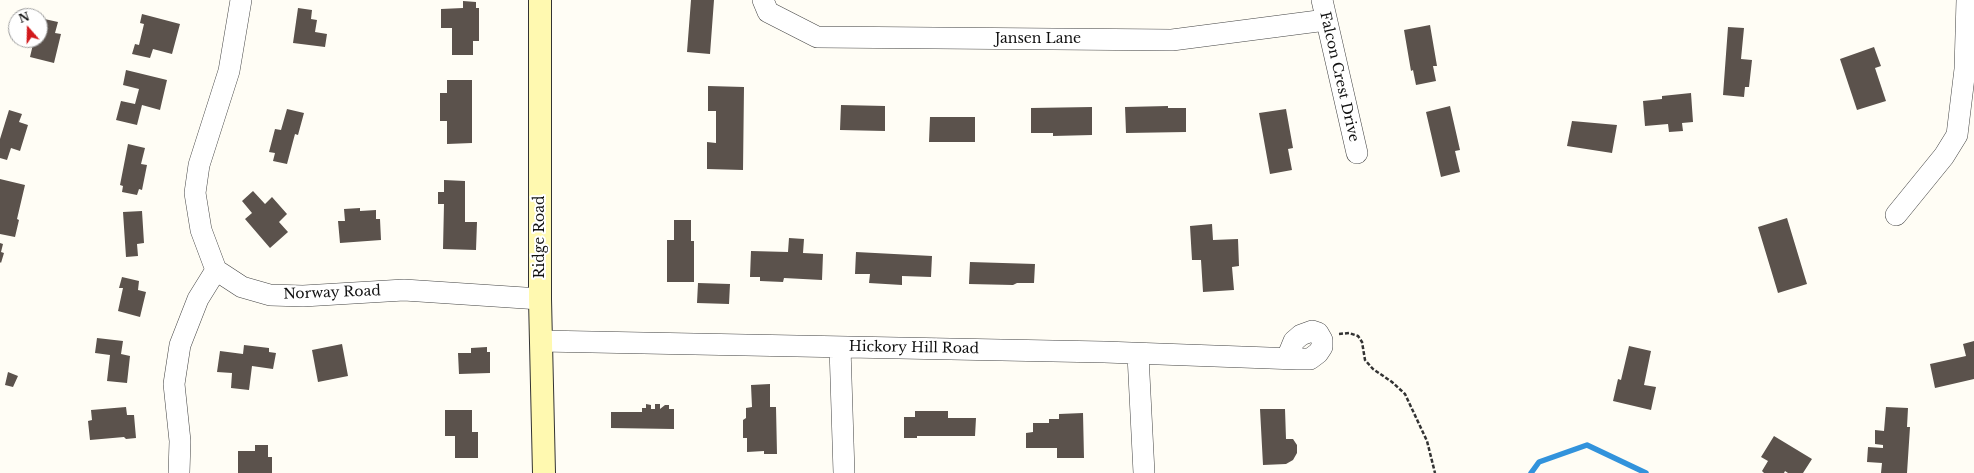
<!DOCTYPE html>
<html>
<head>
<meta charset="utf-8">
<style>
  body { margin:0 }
  #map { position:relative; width:1974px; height:473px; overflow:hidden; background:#fffdf5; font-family:"Libre Baskerville",serif }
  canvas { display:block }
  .north { position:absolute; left:8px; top:8px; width:40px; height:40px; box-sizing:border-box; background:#fff; border:1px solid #a0a0a0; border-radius:50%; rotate:340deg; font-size:11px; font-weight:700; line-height:16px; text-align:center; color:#111 }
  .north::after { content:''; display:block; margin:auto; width:14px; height:18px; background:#d2181b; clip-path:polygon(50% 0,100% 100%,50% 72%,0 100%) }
</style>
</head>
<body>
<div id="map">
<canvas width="1974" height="473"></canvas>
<div class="north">N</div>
</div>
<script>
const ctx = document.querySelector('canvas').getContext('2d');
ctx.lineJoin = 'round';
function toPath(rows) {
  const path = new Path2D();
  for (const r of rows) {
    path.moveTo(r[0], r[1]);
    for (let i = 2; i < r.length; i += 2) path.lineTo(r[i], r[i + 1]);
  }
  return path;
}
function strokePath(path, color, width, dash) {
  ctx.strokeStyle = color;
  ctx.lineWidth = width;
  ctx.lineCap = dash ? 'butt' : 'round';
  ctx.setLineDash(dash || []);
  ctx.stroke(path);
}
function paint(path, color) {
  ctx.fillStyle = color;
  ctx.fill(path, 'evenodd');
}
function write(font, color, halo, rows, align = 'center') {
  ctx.font = font + ' "Libre Baskerville",serif';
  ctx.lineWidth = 4;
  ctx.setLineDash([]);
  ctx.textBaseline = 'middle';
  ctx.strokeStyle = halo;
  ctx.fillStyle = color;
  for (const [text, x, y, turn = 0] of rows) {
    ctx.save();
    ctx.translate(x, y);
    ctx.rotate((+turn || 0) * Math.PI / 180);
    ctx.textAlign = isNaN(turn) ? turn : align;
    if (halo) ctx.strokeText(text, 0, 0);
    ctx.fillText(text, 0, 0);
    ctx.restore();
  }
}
strokePath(toPath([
  [1531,473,1539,462,1587,445,1646,473]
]), '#3293dc', 5.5);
paint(toPath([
  [691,0,714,0,710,54,687,52],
  [463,1,476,2,476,8,479,8,479,41,473,41,473,55,452,55,452,28,441,28,441,9,463,8],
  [298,8,312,10,311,19,317,20,315,32,327,34,325,47,293,43],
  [142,14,180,24,172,54,153,49,150,58,132,54,135,44,139,45,144,24,140,23],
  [40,18,58,22,55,33,61,34,54,63,30,57,34,40,40,40],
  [1430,25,1437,66,1433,66,1436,81,1416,85,1413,70,1411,71,1404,30],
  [1728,27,1744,28,1741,59,1752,60,1749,87,1745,87,1744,97,1723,95],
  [1874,47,1881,66,1875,68,1886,101,1857,110,1840,59],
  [126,70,167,80,160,110,142,105,137,125,116,120,121,101,135,104,139,89,123,85],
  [447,80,472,80,472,143,447,144,447,121,440,121,440,93,447,93],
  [708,86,744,87,743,170,707,169,707,142,716,143,716,111,708,111],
  [1691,93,1693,122,1682,123,1683,131,1669,132,1668,124,1645,126,1643,101,1662,99,1662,96],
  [841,105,885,106,885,131,840,130],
  [1168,106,1168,108,1186,108,1186,132,1126,133,1125,107],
  [1450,106,1460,150,1455,151,1460,172,1441,177,1426,112],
  [1092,107,1092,135,1053,136,1053,133,1031,133,1031,108],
  [287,109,304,113,298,135,295,134,287,164,273,161,275,153,269,152,275,129,281,130],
  [1286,109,1293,148,1288,149,1292,170,1270,174,1259,113],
  [9,110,22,114,19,122,28,125,20,151,11,148,7,160,0,158,0,139],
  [930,117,975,117,975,142,929,142],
  [1572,121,1617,125,1612,153,1567,146],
  [128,144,145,148,141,164,147,165,142,190,139,189,137,195,122,192,123,186,120,185],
  [0,179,25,185,17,219,19,220,15,237,0,234],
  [444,180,465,181,465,222,477,222,476,250,443,249,444,204,438,204,438,192,444,192],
  [253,191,265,204,272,197,287,214,279,222,288,232,270,248,245,219,252,213,242,201],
  [360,208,360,211,376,210,376,219,380,219,381,240,340,243,338,221,345,221,344,209],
  [142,211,144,243,137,244,138,256,126,257,123,212],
  [1787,218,1807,284,1778,293,1758,227],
  [674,220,691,220,691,241,694,241,694,282,667,282,667,240,674,240],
  [1212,224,1213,240,1238,239,1239,266,1232,267,1234,290,1203,292,1201,260,1192,260,1190,226],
  [789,238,804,239,803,253,823,254,822,280,784,278,783,282,760,281,760,277,750,277,751,251,788,252],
  [0,243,3,244,1,252,4,253,1,263,0,262],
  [856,252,932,256,931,277,902,276,902,285,869,283,870,274,855,274],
  [970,262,1035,264,1034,283,1017,283,1013,285,969,284],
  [122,277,139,281,138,290,146,292,140,317,118,311,123,288,119,288],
  [698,283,730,284,729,304,697,303],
  [97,338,123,341,121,354,130,356,127,383,107,381,110,355,95,353],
  [1974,341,1974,379,1935,388,1930,364,1966,356,1963,344],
  [342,344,348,376,318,382,312,350],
  [244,345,269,348,269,352,276,353,273,369,252,366,249,390,231,388,232,373,217,372,220,351,243,354],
  [1629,346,1651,351,1644,385,1656,387,1651,410,1613,401,1618,379,1621,380],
  [487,347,487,352,490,352,490,373,459,374,458,353,471,353,471,348],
  [8,372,18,376,13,387,5,385],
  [770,384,770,407,776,407,777,454,764,454,764,451,747,452,747,438,743,438,743,420,746,418,746,408,752,407,751,385],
  [646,404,651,405,651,409,655,409,655,404,660,404,660,409,665,405,669,405,669,409,674,409,674,429,611,428,611,412,642,412,642,408,646,408],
  [126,407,127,415,134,415,136,438,126,439,124,437,90,440,88,421,92,420,91,410],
  [1886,407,1908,408,1907,427,1910,427,1907,473,1881,473,1882,463,1867,462,1868,447,1883,448,1883,445,1875,444,1875,430,1884,431],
  [1260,409,1285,409,1286,439,1293,439,1297,445,1297,453,1293,460,1286,464,1263,465],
  [445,410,472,410,472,432,478,432,478,458,455,458,455,436,445,436],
  [915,411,948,411,948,418,976,418,975,436,917,436,917,438,904,438,904,417,915,417],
  [1083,413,1084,458,1057,458,1057,448,1026,448,1026,433,1033,432,1033,423,1049,423,1049,419,1059,419,1059,414],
  [1774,436,1812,459,1803,473,1788,473,1785,471,1784,473,1764,473,1762,471,1768,461,1761,457],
  [255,445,268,445,268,457,272,457,272,473,238,473,238,451,255,451]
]), '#5b524c');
const street = toPath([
  [241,0,229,71,199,165,195,193,201,230,216,270,242,287,270,295,303,296,404,290,540,299],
  [763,0,768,12,817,37,1172,40,1326,20],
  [1322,0,1357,153],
  [1896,215,1944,156,1957,135,1965,69,1967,0],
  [541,341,1104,352,1297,359,1310,359,1318,353,1322,347,1322,340,1318,333,1312,331,1301,335,1294,341,1287,358],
  [840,347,844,473],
  [1138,355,1144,473],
  [179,473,180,441,174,384,180,345,198,299,216,270]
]);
const secondary = toPath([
  [540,0,540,299,544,473]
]);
strokePath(street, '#444', 22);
strokePath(secondary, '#333', 24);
strokePath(toPath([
  [1339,334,1349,333,1358,336,1362,342,1365,360,1373,369,1392,382,1405,394,1427,441,1435,473]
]), '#333', 2.5, [4, 2]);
strokePath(street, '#fff', 21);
strokePath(secondary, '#fff9b0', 22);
write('14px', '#111', '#fff', [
  ["Jansen Lane",1038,39],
  ["Falcon Crest Drive",1339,77,77],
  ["Ridge Road",540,237,-90],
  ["Norway Road",332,293,-2],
  ["Hickory Hill Road",914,348,1]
]);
</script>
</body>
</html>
